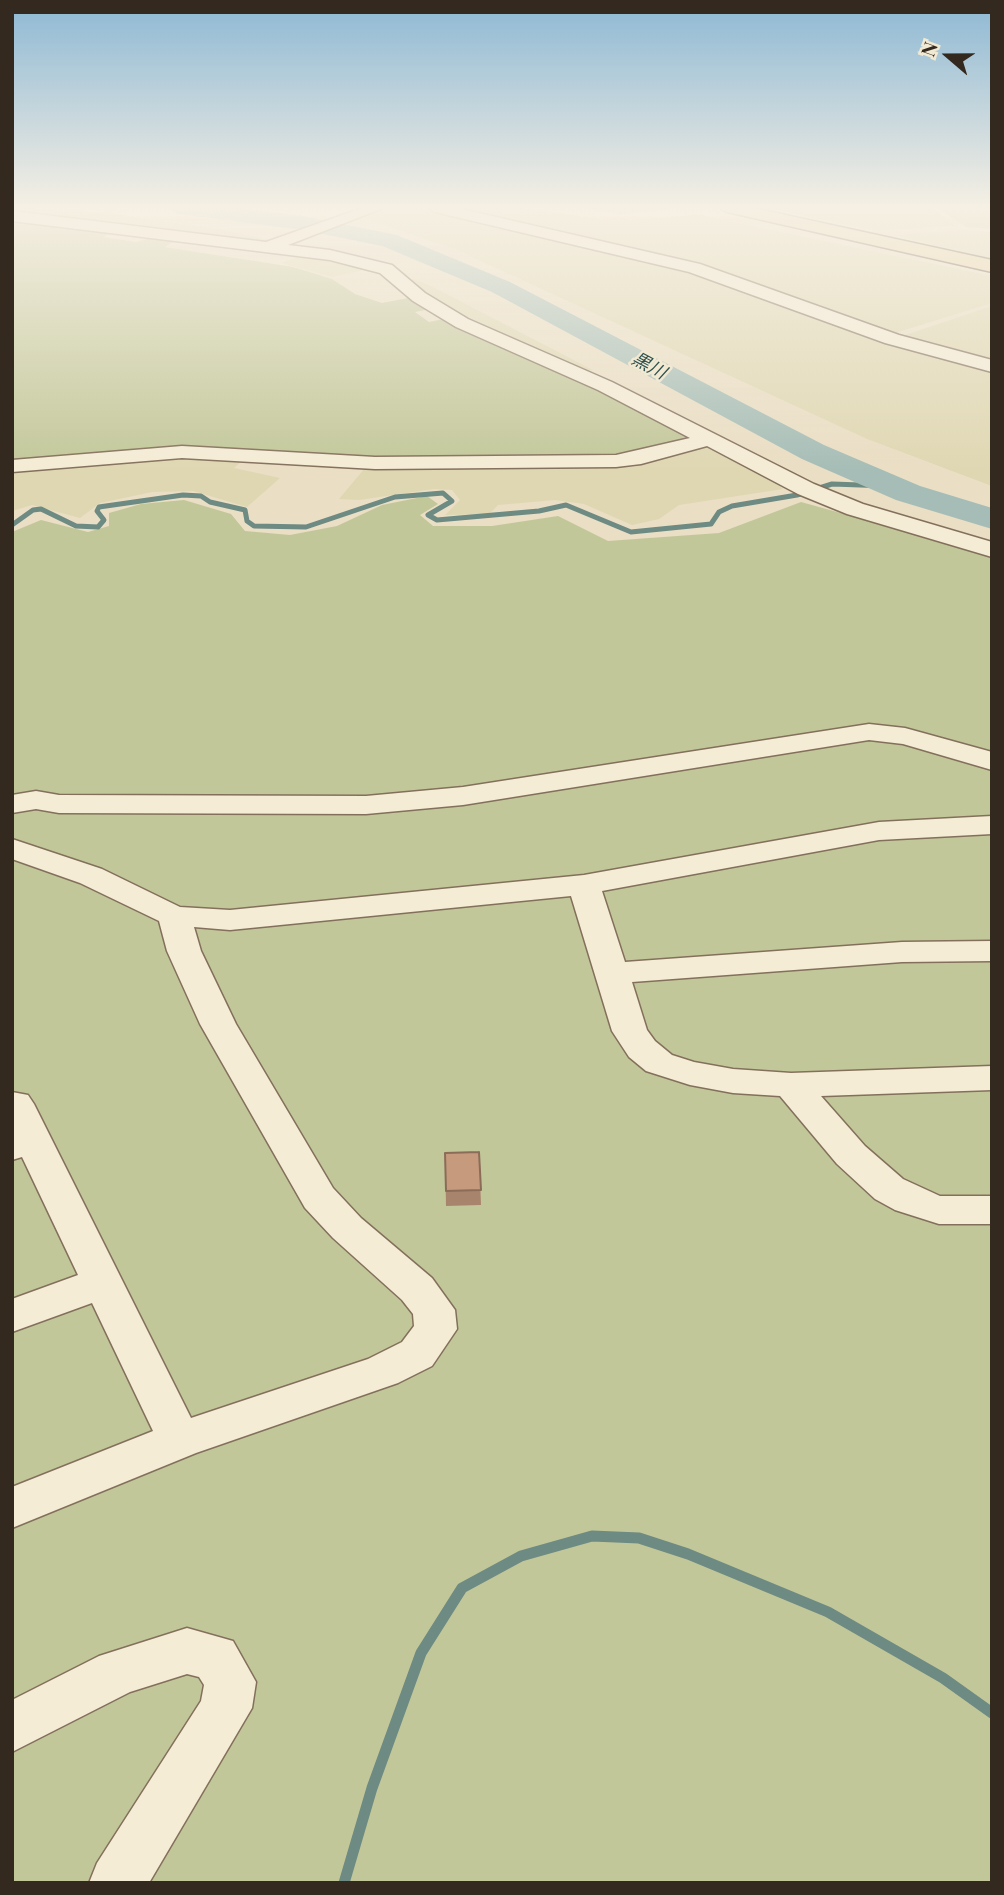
<!DOCTYPE html>
<html>
<head>
<meta charset="utf-8">
<style>
  body { margin:0 }
  #map { position:relative; width:1004px; height:1895px; overflow:hidden; background:#eadec4; font-family:"Playfair Display",serif }
  canvas { display:block }
  .frame { position:absolute; inset:0; border:14px solid #34291f; pointer-events:none }
  .north { position:absolute; left:913px; top:21px; width:70px; height:70px; -webkit-text-stroke:5px #f2e9d3; paint-order:stroke; rotate:290deg; font-size:19px; font-weight:700; line-height:28px; text-align:center; color:#34291f }
  .north::after { content:''; display:block; margin:auto; width:24px; height:32px; background:#34291f; clip-path:polygon(50% 0,100% 100%,50% 72%,0 100%) }
</style>
</head>
<body>
<div id="map">
<canvas width="1004" height="1895"></canvas>
<div class="frame"></div>
<div class="north">N</div>
</div>
<script>
const ctx = document.querySelector('canvas').getContext('2d');
ctx.lineJoin = 'round';
function paint(path, color) {
  ctx.fillStyle = color;
  ctx.fill(path, 'evenodd');
}
function toPath(rows) {
  const path = new Path2D();
  for (const r of rows) {
    path.moveTo(r[0], r[1]);
    for (let i = 2; i < r.length; i += 2) path.lineTo(r[i], r[i + 1]);
  }
  return path;
}
function strokePath(path, color, width, dash) {
  ctx.strokeStyle = color;
  ctx.lineWidth = width;
  ctx.lineCap = dash ? 'butt' : 'round';
  ctx.setLineDash(dash || []);
  ctx.stroke(path);
}
function write(font, color, halo, rows, align = 'center') {
  ctx.font = font + ' "Playfair Display","Noto Sans JP",serif';
  ctx.lineWidth = 5;
  ctx.setLineDash([]);
  ctx.textBaseline = 'middle';
  ctx.strokeStyle = halo;
  ctx.fillStyle = color;
  for (const [text, x, y, turn = 0] of rows) {
    ctx.save();
    ctx.translate(x, y);
    ctx.rotate((+turn || 0) * Math.PI / 180);
    ctx.textAlign = isNaN(turn) ? turn : align;
    if (halo) ctx.strokeText(text, 0, 0);
    ctx.fillText(text, 0, 0);
    ctx.restore();
  }
}
paint(toPath([
  [12,207,112,214,220,229,270,240,263,242,12,213],
  [392,207,416,207,672,264,992,369,992,486,867,439,457,250,363,218],
  [444,207,512,207,614,221,700,215,992,276,992,303,892,334,640,251],
  [580,207,682,207,622,214],
  [760,207,931,207,956,226,877,231],
  [965,230,992,232,992,259,893,235],
  [303,255,374,268,332,277,281,263],
  [414,279,435,288,593,370,587,371,445,309,407,280],
  [992,306,992,362,899,337],
  [702,446,712,447,769,477,783,489,679,505,659,519,632,525,584,504,555,500,498,505,489,514,445,515,460,500,452,490,434,489,359,500,339,499,365,468,634,467],
  [190,458,243,460,234,468,280,478,247,507,193,491,152,492,100,503,80,518,32,505,12,511,12,473,117,461]
]), '#dfd7b2');
paint(toPath([
  [936,207,992,207,992,229,966,227],
  [12,219,62,229,85,228,113,231,103,237,136,242,156,236,178,239,165,247,293,267,332,279,355,294,382,303,413,297,430,309,415,312,429,322,448,318,566,369,689,438,666,448,634,455,376,460,259,452,12,464],
  [427,496,438,504,420,515,433,526,492,526,558,516,608,541,719,533,801,502,992,555,992,1883,12,1883,12,532,41,520,88,532,109,526,109,513,141,504,184,500,231,514,245,531,290,535,337,526,382,505]
]), '#c2c799');
strokePath(toPath([
  [12,525,33,510,41,509,76,526,98,527,104,520,97,511,99,507,183,495,201,496,210,502,245,510,247,521,254,526,306,527,395,497,443,493,452,501,428,515,437,520,539,511,566,505,631,532,711,524,719,512,732,506,797,495,832,484,889,486]
]), '#6d8a83', 5);
strokePath(toPath([
  [344,1883,372,1788,421,1653,462,1588,521,1556,592,1536,639,1538,688,1554,828,1612,943,1678,992,1713]
]), '#6d8a83', 11);
paint(toPath([
  [167,207,228,207,303,216,397,235,510,282,824,445,920,486,992,508,992,529,896,500,802,459,492,292,382,246,303,230,178,214,167,207]
]), '#a5bdb6');
const minor = toPath([
  [365,207,386,207,288,245,330,250,392,265,425,293,468,319,612,382,814,484,863,504,992,542,992,557,847,514,798,494,707,446,641,464,616,467,375,469,182,458,12,472,12,460,182,446,375,457,616,455,690,438,598,390,456,327,413,301,380,273,330,260,12,221,12,211,266,242,365,207],
  [427,207,453,207,700,264,899,335,992,360,992,372,885,343,689,272,435,212,427,207],
  [869,724,905,728,992,752,992,770,903,744,869,740,463,805,366,814,59,813,36,809,12,813,12,795,36,791,59,795,366,796,463,787,869,724],
  [992,816,992,834,879,840,602,891,625,962,902,942,992,941,992,961,902,962,632,982,647,1030,655,1041,672,1055,694,1062,733,1069,791,1073,992,1066,992,1090,821,1096,865,1146,903,1179,940,1196,992,1196,992,1224,939,1224,895,1210,875,1199,837,1164,780,1096,733,1093,690,1085,646,1071,629,1057,612,1031,571,896,230,930,194,927,201,951,236,1024,333,1188,361,1218,432,1278,455,1310,457,1329,432,1366,398,1383,196,1453,12,1528,12,1487,153,1431,92,1303,12,1332,12,1299,78,1275,22,1157,12,1160,12,1092,28,1095,34,1104,191,1418,368,1359,402,1342,414,1326,413,1314,402,1300,333,1238,305,1208,200,1024,167,951,159,921,80,883,12,859,12,839,102,869,180,907,230,910,584,875,879,822,992,816],
  [187,1628,233,1641,256,1682,252,1708,149,1883,89,1883,97,1863,201,1701,204,1685,199,1677,187,1674,130,1692,12,1752,12,1700,99,1656,187,1628]
]);
const major = toPath([
  [718,207,749,207,992,260,992,272,727,212,718,207]
]);
strokePath(minor, '#83705c', 3);
strokePath(major, '#513f30', 3);
paint(minor, '#f5ecd6');
paint(major, '#ead29f');
paint(toPath([
  [479,1152,481,1205,446,1206,445,1153]
]), '#a9846c');
const building = toPath([
  [479,1152,481,1190,446,1191,445,1153,479,1152]
]);
paint(building, '#c59a7d');
strokePath(building, '#8a6c58', 2);
const sky = ctx.createLinearGradient(0, 0, 0, 472);
sky.addColorStop(0, '#8db8d4');
sky.addColorStop(0.44, '#f6f0e4');
sky.addColorStop(1, '#f6f0e400');
ctx.fillStyle = sky;
ctx.fillRect(0, 0, 1004, 472);
write('italic 18px', '#2f5250', '#f2e9d3', [
  ["黒川",649,366,28]
]);
</script>
</body>
</html>
